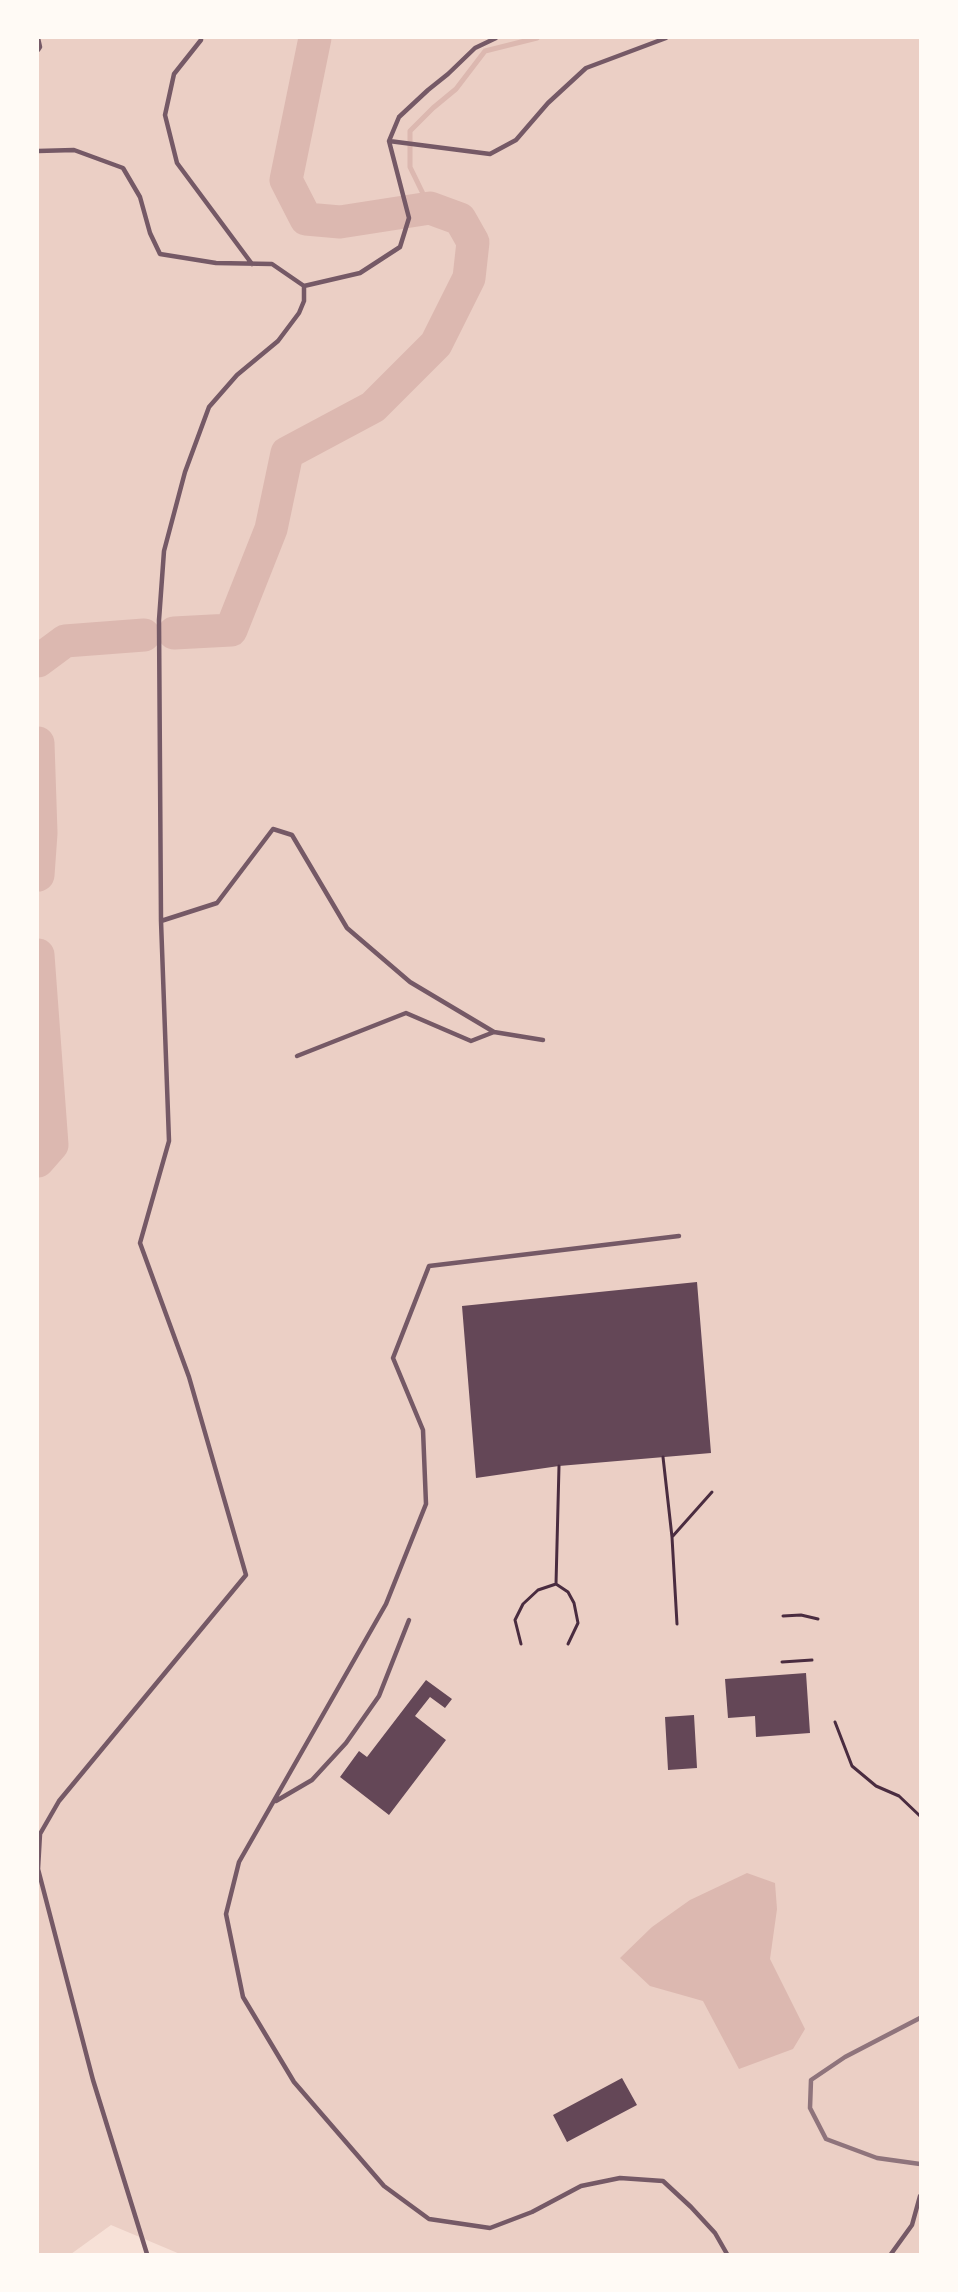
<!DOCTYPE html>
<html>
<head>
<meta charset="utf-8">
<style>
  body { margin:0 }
  #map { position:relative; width:958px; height:2292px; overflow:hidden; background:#f7e1d7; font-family:Signika,sans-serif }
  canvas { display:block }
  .frame { position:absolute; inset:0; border:39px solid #fffaf5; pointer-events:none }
</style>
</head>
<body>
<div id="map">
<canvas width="958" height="2292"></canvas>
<div class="frame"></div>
</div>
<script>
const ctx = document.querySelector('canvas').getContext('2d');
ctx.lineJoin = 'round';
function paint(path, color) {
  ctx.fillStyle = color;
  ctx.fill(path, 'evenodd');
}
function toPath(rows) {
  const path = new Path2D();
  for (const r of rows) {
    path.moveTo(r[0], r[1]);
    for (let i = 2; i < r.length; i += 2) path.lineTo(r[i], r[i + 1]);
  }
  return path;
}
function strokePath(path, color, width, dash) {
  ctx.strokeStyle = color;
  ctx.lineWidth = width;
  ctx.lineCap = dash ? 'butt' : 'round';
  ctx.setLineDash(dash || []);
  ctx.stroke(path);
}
paint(toPath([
  [38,38,920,38,920,2254,180,2254,111,2225,71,2254,38,2254]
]), '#ebcfc5');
paint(toPath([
  [747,1873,775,1883,777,1909,770,1959,805,2029,793,2049,739,2069,703,2001,650,1986,620,1958,652,1927,690,1900]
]), '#dcb8b0');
strokePath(toPath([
  [430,208,410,167,410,131,433,108,456,89,485,51,537,38]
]), '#dcb8b0', 5);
strokePath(toPath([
  [174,633,231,630,271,529,287,453,373,407,436,344,469,278,473,242,460,219,430,208,340,222,306,219,286,180,315,38],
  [38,661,65,641,144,635],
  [38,743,41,833,38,875],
  [38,955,52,1145,38,1161]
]), '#dcb8b0', 33);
paint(toPath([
  [697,1282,711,1453,559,1466,476,1478,462,1306],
  [806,1673,810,1733,756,1737,755,1716,728,1718,725,1679],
  [426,1680,452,1699,445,1708,430,1697,415,1716,446,1740,389,1815,340,1777,359,1751,367,1757],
  [694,1715,697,1768,668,1770,665,1717],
  [622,2078,637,2105,567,2142,553,2115]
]), '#644757');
strokePath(toPath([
  [663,1457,672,1537,677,1624],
  [559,1466,556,1584,568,1592,574,1603,578,1623,568,1644],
  [672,1537,712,1492],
  [783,1616,801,1615,818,1619],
  [521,1644,515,1620,523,1604,538,1590,556,1584],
  [782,1662,812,1660],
  [835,1722,852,1766,876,1786,899,1796,920,1816]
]), '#4a2c40', 3);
strokePath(toPath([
  [201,38,201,40,174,74,165,115,177,163,252,264],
  [38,50,40,47,38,38],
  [389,141,399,117,428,90,448,74,475,48,496,38],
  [38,151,74,150,123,168,140,197,150,233,160,254,216,263,272,264,304,286,304,301,299,313,278,341,237,375,209,407,185,472,164,551,159,620,161,921,169,1141,140,1243,189,1377,246,1575,59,1801,40,1834,38,1869,93,2080,147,2254],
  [304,286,360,273,400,247,409,218,389,141,490,154,516,140,548,103,586,68,666,38],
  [161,921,217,903,273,829,292,835,347,928,410,982,494,1032,471,1041,406,1013,297,1056],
  [494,1032,543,1040],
  [679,1236,429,1266,393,1358,423,1430,426,1504,386,1604,239,1862,226,1914,243,1997,294,2082,384,2186,429,2219,490,2228,532,2212,581,2186,620,2178,663,2181,691,2207,715,2233,727,2254],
  [276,1801,312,1780,346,1743,379,1696,409,1620],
  [891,2254,912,2225,920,2196]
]), '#755966', 4.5);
strokePath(toPath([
  [920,2018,845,2057,811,2080,810,2108,826,2139,877,2158,920,2164]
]), '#8f747c', 4.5);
</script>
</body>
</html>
